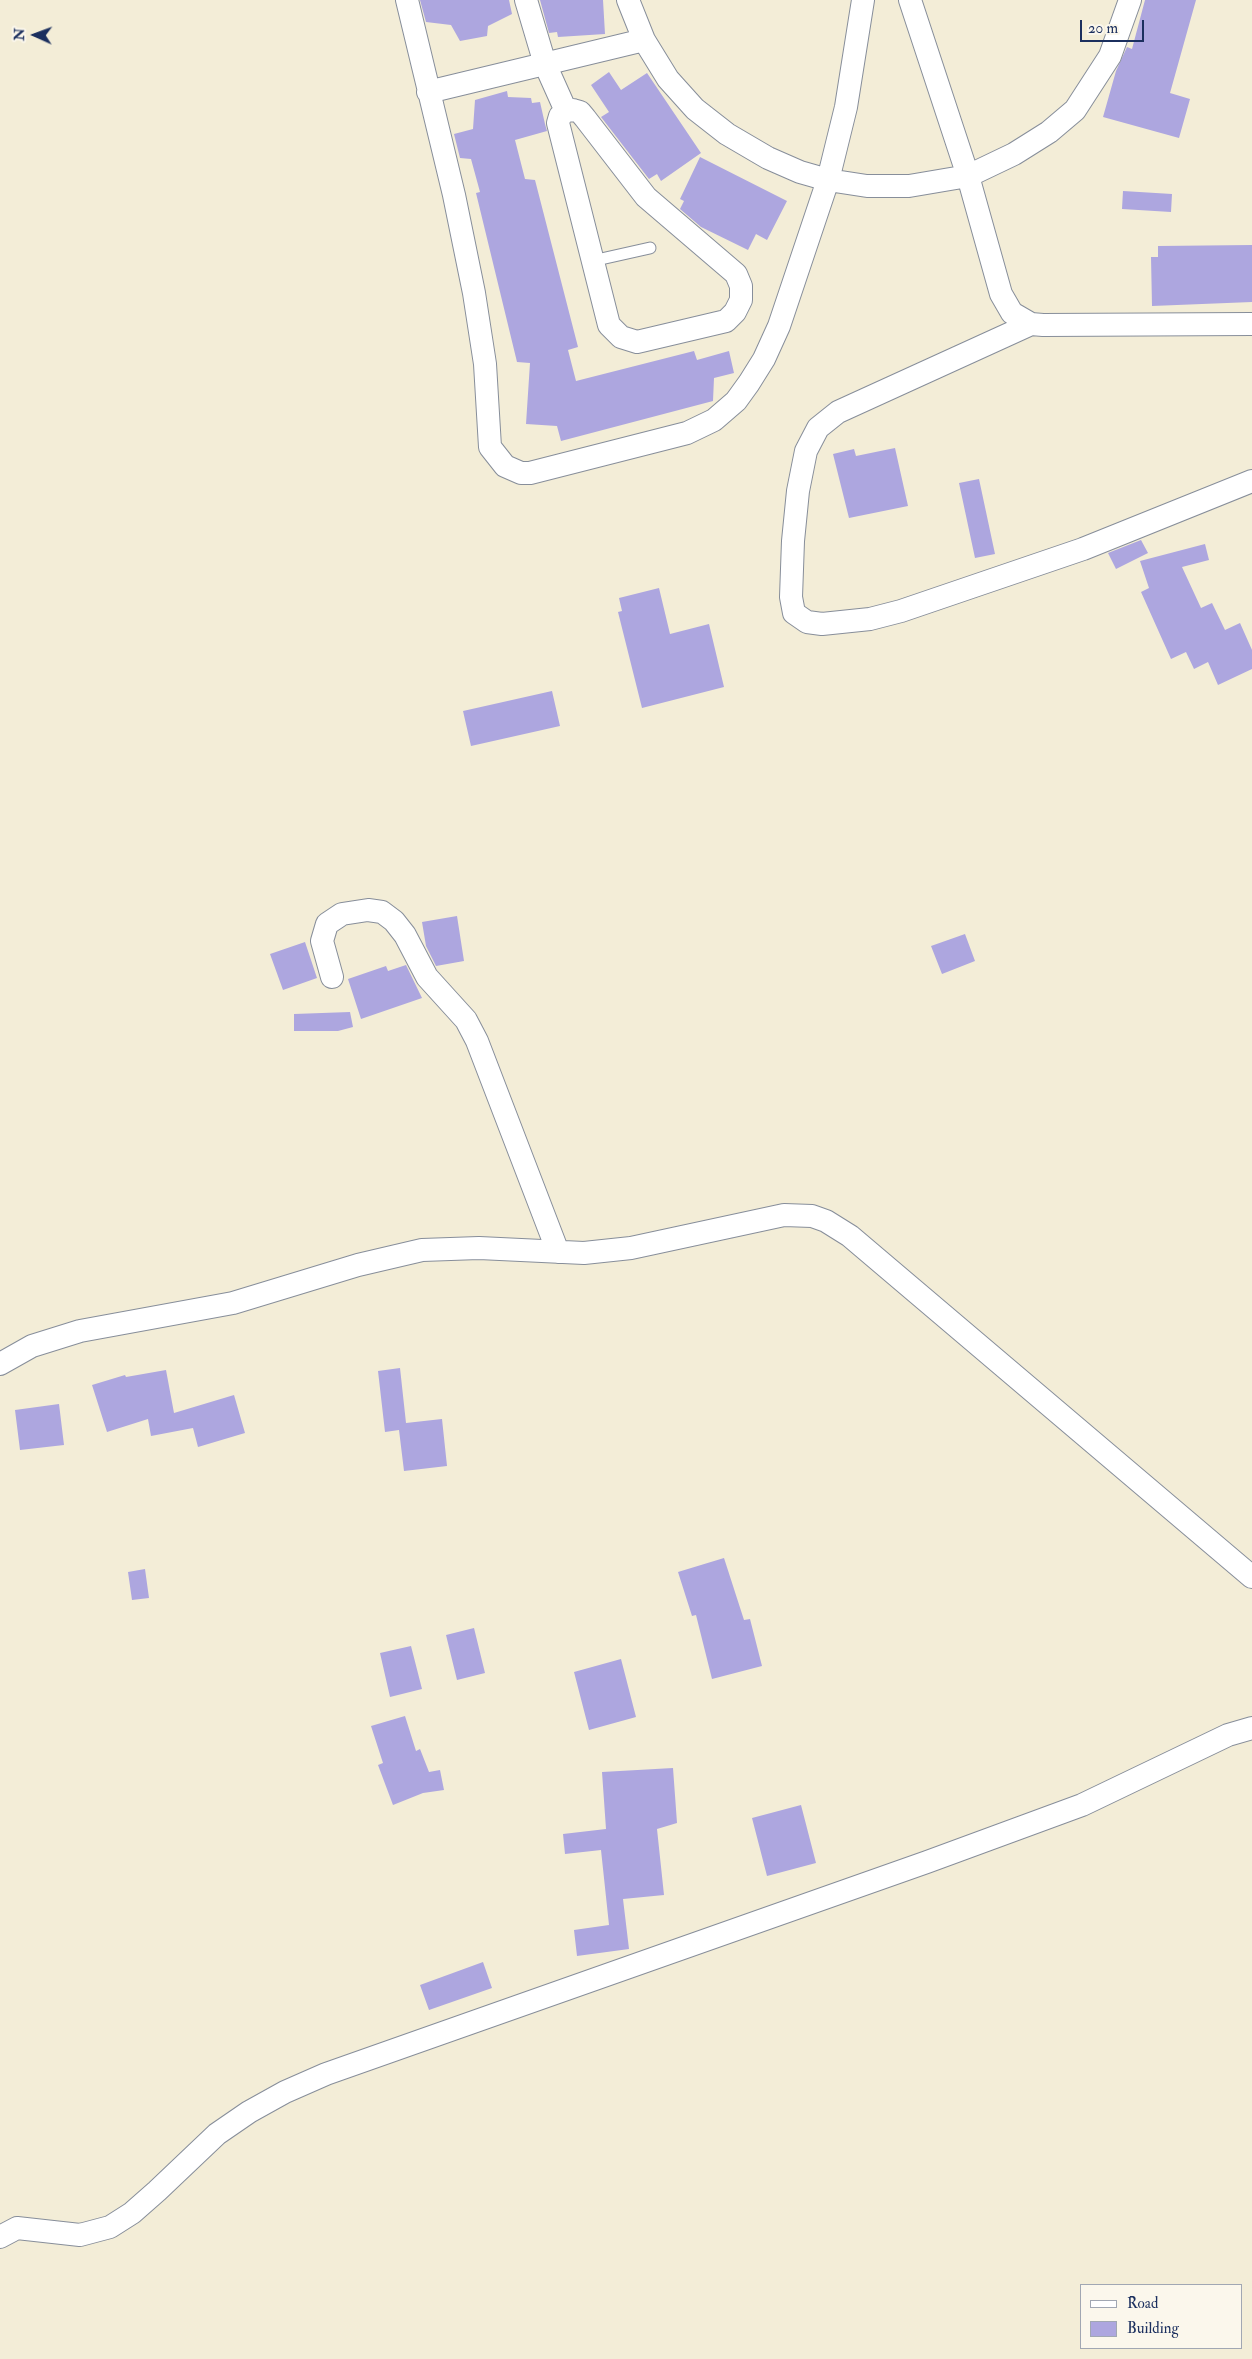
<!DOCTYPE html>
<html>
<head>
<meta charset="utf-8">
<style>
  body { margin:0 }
  #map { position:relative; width:1252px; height:2359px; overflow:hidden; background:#f3edd7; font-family:"IM FELL Double Pica",serif }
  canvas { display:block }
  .legend { position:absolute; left:1080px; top:2284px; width:162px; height:65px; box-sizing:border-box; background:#fbf7ec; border:1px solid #a1a7b3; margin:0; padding:6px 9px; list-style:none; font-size:15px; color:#1b2f5e }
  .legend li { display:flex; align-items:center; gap:10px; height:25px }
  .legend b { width:25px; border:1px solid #a1a7b3 }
  .north { position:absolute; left:10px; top:10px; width:50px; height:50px; -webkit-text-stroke:4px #fbf7ec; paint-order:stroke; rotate:272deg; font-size:14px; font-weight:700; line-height:20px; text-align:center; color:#1b2f5e }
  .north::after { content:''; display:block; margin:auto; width:18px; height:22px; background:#1b2f5e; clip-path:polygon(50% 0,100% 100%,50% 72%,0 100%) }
  .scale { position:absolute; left:1080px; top:20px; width:64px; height:22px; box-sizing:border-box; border:2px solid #1b2f5e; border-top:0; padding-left:6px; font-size:15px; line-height:18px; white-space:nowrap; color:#1b2f5e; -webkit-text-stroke:4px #fbf7ec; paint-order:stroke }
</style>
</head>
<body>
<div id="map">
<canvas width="1252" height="2359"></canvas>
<ul class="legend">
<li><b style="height:6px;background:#fff"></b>Road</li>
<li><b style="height:14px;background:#ada6df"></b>Building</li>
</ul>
<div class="north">N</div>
<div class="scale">20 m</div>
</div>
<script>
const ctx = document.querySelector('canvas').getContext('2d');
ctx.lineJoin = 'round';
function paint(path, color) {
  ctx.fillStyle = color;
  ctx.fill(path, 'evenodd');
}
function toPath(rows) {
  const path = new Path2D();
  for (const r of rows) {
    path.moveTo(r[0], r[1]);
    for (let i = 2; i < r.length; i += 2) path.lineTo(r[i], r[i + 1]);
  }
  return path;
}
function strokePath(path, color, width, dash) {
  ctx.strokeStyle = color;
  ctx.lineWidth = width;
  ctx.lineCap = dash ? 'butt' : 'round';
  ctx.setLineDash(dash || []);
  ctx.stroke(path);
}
paint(toPath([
  [420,0,509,0,512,14,488,26,487,36,460,41,451,25,426,22],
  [540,0,603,0,605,34,558,37,557,32,549,33],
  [1145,0,1196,0,1170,93,1190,99,1179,138,1103,117,1116,71,1127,47,1132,49],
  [609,72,621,90,647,73,701,153,661,181,657,174,649,179,601,117,609,112,591,85],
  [507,91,508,97,531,98,532,103,540,102,545,124,547,131,515,140,525,179,535,180,578,347,568,350,576,381,694,351,697,360,729,351,734,373,714,378,713,401,561,441,557,426,526,424,530,363,517,362,476,193,480,192,471,159,460,158,454,134,473,129,475,100],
  [700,157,787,201,767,240,756,234,748,250,701,227,680,209,684,201,680,199],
  [1123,191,1172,194,1171,212,1122,209],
  [1252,245,1252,302,1152,306,1151,257,1158,257,1158,246],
  [895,448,908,506,849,518,833,454,854,449,856,456],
  [979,479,995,554,975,558,959,483],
  [1141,540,1148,553,1116,569,1108,553],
  [1205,544,1209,560,1182,567,1201,608,1212,603,1225,630,1240,623,1252,650,1252,669,1218,685,1208,662,1194,669,1186,652,1171,659,1141,592,1149,588,1140,561],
  [659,588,670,634,709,624,724,687,642,708,618,612,622,611,619,598],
  [552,691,560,726,471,746,463,711],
  [457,916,464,961,436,966,426,946,422,922],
  [965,934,975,961,942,974,931,946],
  [305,942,317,978,283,990,270,954],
  [406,965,422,998,361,1019,348,979,386,966,388,971],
  [350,1012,353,1027,338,1031,294,1031,294,1014],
  [400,1368,406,1423,442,1419,447,1466,404,1471,399,1430,385,1432,378,1371],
  [166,1370,174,1413,234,1395,245,1433,198,1447,193,1428,151,1436,148,1419,107,1432,92,1385,125,1375,126,1377],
  [59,1404,64,1445,20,1450,15,1410],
  [724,1558,744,1620,750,1619,762,1666,712,1679,696,1615,692,1616,678,1572],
  [145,1569,149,1598,132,1600,128,1572],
  [474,1628,485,1673,457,1680,446,1635],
  [411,1646,422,1689,390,1697,380,1653],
  [621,1659,636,1717,589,1730,574,1672],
  [405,1716,416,1751,420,1749,429,1772,440,1770,444,1790,423,1793,393,1805,378,1765,383,1763,371,1726],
  [673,1768,677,1823,657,1829,664,1895,623,1899,629,1949,577,1956,574,1930,609,1925,601,1850,565,1854,563,1834,606,1829,602,1772],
  [801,1805,816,1863,767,1876,752,1818],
  [483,1962,492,1988,429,2010,420,1985]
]), '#ada6df');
const lane = toPath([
  [592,261,650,248]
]);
const street = toPath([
  [407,0,454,195,474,293,485,364,490,447,505,466,521,473,530,473,687,433,714,420,736,401,749,383,764,359,779,326,828,180,846,107,863,0],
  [526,0,545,64,566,111],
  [628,0,644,40,668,79,695,109,727,134,768,158,800,172,828,180,867,186,909,186,968,176,1014,154,1049,132,1075,110,1110,56,1130,0],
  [910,0,968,176,1001,294,1012,313,1031,324,1043,325,1252,324],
  [428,92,644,40],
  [573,110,580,112,585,118,646,197,736,274,741,286,741,300,735,312,726,321,637,342,621,337,609,325,558,123,560,116,566,111,573,110],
  [1031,324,838,412,818,428,806,451,798,491,793,541,791,597,794,613,807,622,822,624,870,619,901,611,1083,549,1252,481],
  [332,977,322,941,327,924,342,914,368,910,382,912,394,921,405,935,427,977,466,1020,477,1041,558,1252],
  [0,1364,32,1346,80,1331,233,1303,358,1265,422,1250,479,1248,584,1253,631,1248,784,1215,812,1216,826,1221,850,1236,1252,1577],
  [0,2237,17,2228,80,2235,110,2227,132,2213,157,2191,217,2134,249,2112,285,2092,326,2074,927,1862,1082,1805,1228,1735,1252,1728]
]);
strokePath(lane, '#878e9a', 13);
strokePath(street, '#878e9a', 24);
strokePath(lane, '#fff', 11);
strokePath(street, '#fff', 22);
</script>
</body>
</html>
